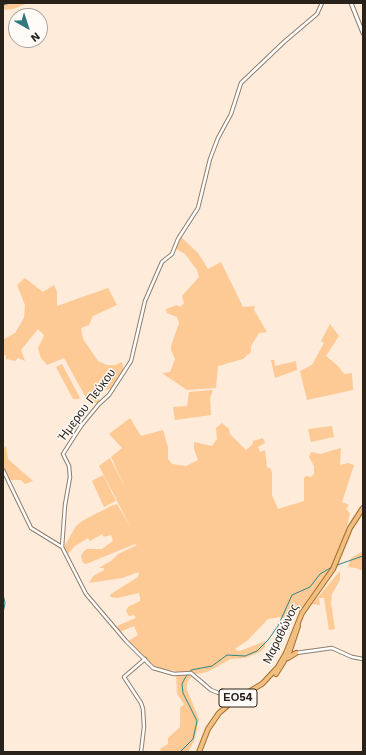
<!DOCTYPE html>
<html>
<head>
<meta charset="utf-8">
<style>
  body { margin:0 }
  #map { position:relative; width:366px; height:755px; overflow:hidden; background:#feebd9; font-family:"Work Sans",sans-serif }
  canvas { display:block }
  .frame { position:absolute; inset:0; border:4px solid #28221b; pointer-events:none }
  .north { position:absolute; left:8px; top:8px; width:40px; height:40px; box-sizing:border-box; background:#fffbf7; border:1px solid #a9a49f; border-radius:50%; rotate:141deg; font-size:11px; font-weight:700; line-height:16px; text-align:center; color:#28221b }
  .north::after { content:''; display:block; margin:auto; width:14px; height:18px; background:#2f787d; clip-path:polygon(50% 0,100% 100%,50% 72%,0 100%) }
</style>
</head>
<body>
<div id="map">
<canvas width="366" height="755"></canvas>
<div class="frame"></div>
<div class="north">N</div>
</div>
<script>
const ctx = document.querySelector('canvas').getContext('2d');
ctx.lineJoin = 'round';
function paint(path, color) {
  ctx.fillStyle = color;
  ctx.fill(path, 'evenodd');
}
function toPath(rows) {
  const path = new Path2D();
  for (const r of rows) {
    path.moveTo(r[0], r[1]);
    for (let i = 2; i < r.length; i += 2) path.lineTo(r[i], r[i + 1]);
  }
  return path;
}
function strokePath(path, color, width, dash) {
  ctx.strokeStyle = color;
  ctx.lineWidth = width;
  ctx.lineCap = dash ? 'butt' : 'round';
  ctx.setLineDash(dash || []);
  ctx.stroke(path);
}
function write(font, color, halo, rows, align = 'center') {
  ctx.font = font + ' "Work Sans",sans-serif';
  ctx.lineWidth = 3;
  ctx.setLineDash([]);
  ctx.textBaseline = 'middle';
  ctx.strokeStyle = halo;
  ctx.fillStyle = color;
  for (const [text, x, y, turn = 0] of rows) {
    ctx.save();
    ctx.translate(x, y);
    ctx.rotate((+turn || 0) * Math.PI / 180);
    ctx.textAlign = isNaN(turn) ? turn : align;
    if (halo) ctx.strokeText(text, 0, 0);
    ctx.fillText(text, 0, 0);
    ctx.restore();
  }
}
paint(toPath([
  [3,3,28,3,13,9,3,10],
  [181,237,198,253,208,269,221,262,243,307,255,306,254,310,267,332,259,333,251,346,251,352,243,359,218,366,216,388,187,390,162,373,170,372,175,359,171,350,171,346,179,323,177,317,167,313,166,309,177,305,180,307,184,303,182,296,199,277,197,270,185,254,176,249],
  [25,278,43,292,54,285,57,292,57,306,108,288,117,305,93,316,89,325,81,328,83,339,98,361,107,365,115,365,122,362,124,371,113,388,97,392,96,395,100,402,98,403,89,403,64,358,47,365,41,358,38,348,43,338,44,335,38,329,21,350,25,361,18,358,15,361,6,359,6,356,3,354,3,340,15,333,24,318,25,305,17,285],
  [330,324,339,336,326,356,338,366,344,374,352,373,353,390,307,400,300,371,312,365,324,343,321,341],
  [271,360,274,360,275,366,296,361,297,370,275,378],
  [62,364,80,398,78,399,73,399,56,367],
  [213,390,210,398,211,415,175,420,173,407,187,406,189,392],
  [130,418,141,436,163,430,168,447,168,459,172,464,186,466,198,460,194,449,194,442,212,446,217,439,216,428,222,423,229,429,230,434,246,450,252,445,253,441,263,438,265,443,258,447,260,452,265,450,267,467,271,469,272,474,272,495,278,509,304,501,304,478,306,476,311,477,314,474,314,466,309,457,311,452,320,454,341,448,340,465,348,463,354,465,342,502,349,505,346,509,350,513,344,539,339,555,327,576,302,610,293,610,289,612,285,619,280,617,268,619,248,640,235,649,238,651,243,650,265,641,265,647,260,652,245,658,231,659,207,672,196,674,191,677,187,683,187,690,199,719,195,739,188,752,161,752,160,749,168,744,168,738,180,727,180,708,184,704,177,694,176,672,173,670,167,671,155,668,134,649,128,641,138,635,134,626,120,632,117,626,136,618,134,615,129,616,126,611,128,607,140,601,140,597,139,593,117,598,110,597,111,594,138,577,139,572,122,578,89,583,93,576,104,570,104,568,99,568,102,566,111,561,118,554,137,545,135,544,86,564,83,563,81,557,83,552,87,549,102,549,113,541,111,535,104,537,102,534,90,541,88,538,75,546,68,554,65,550,64,547,76,526,82,521,111,506,117,504,131,528,99,466,110,458,126,489,111,457,122,448,109,434],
  [332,426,334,437,311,442,308,429],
  [6,446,8,459,33,481,25,484,21,480,10,480,3,466,3,449],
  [103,475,116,501,104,507,92,481],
  [363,551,363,571,356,568,348,567,351,558],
  [340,571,340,580,332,594,331,603,335,629,329,630,324,598,319,598,320,605,312,604]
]), '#fdc994');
strokePath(toPath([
  [3,5,10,3],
  [3,563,3,566],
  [337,565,363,556],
  [3,574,3,582],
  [3,594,5,603,3,613],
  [180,752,193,739,197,721,183,693,182,684,185,678,191,670,212,666,227,655,245,656,257,651,268,640,278,626,292,595,310,587,320,574,332,567]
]), '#2e878a', 1);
const tertiary = toPath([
  [3,470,31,528,62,547],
  [296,653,332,648,352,657,363,659],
  [231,702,226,696,211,690,191,673,174,674,153,668,126,641,86,594,62,547,65,505,70,477,69,466,63,454,81,426,99,404,109,395,131,361,145,301,162,262,172,254,178,239,198,208,210,159,218,138,231,114,241,83,284,42,317,14,322,3],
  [141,752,144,727,143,709,141,703,124,677,145,659]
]);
const secondary = toPath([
  [351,3,363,33]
]);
const primary = toPath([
  [288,658,296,653],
  [276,674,289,653,298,626],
  [199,752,208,729,219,713,233,701,262,684,278,667,286,653,302,613,333,569,350,528,363,508]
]);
strokePath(tertiary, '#8e7e6d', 4.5);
strokePath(secondary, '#8e7e6d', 5);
strokePath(primary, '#a46d27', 6);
strokePath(tertiary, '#fff', 2.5);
strokePath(secondary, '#fff', 3);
strokePath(primary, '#f1bf81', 4);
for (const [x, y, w] of [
  [238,698,38]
]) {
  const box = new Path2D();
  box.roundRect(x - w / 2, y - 9, w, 18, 3);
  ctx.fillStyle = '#fffbf7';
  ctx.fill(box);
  strokePath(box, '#28221b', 1);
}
write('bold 11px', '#28221b', null, [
  ["ΕΟ54",238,698]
]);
write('12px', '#28221b', '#fffbf7', [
  ["Ήμερου Πεύκου",87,405,-53],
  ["Μαραθώνος",281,634,-64]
]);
</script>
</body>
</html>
